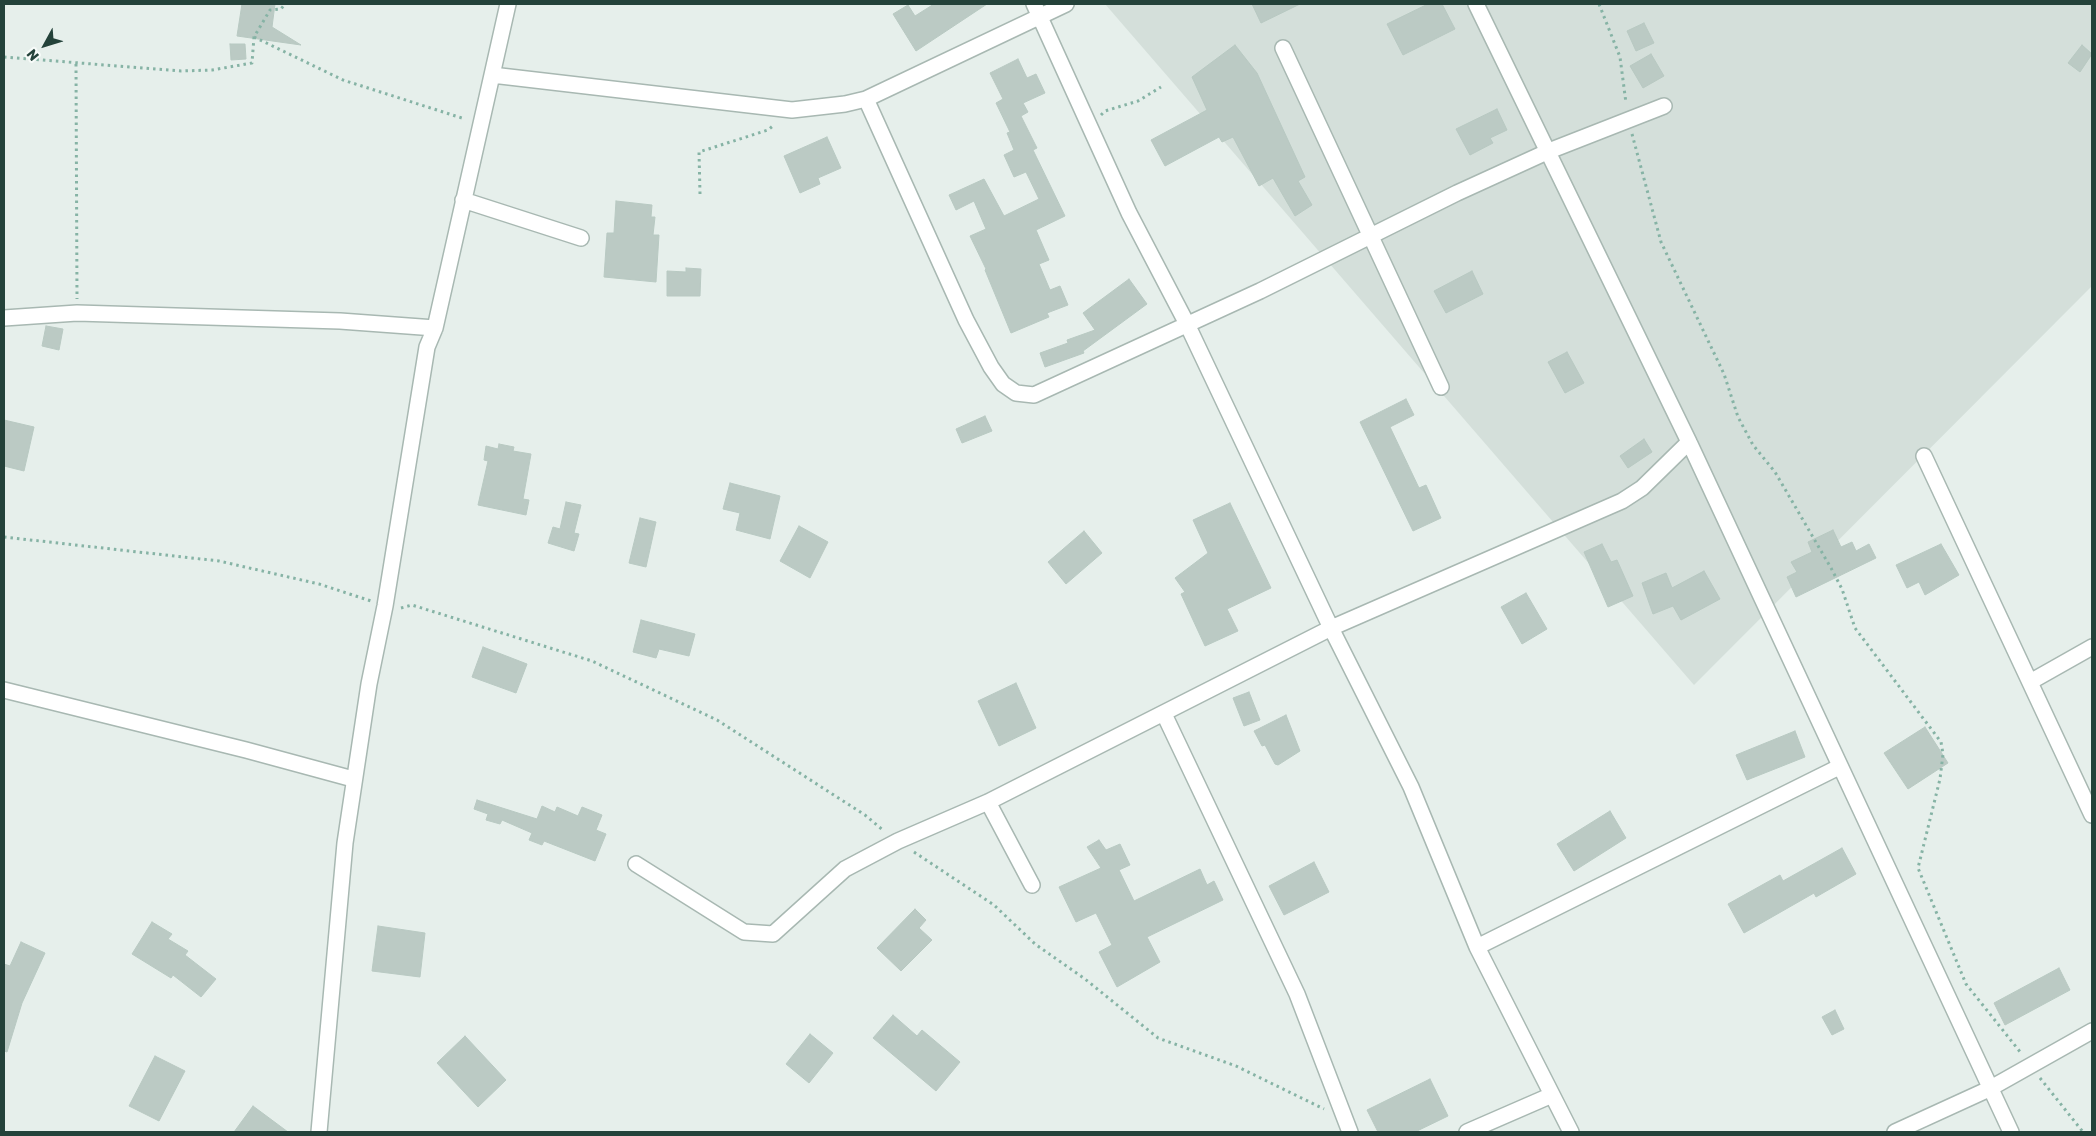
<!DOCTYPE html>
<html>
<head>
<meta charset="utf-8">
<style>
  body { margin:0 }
  #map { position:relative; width:2096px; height:1136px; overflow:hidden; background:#e6efeb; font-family:Rubik,sans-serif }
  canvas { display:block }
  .frame { position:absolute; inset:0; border:5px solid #24423a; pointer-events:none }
  .north { position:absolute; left:20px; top:20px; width:50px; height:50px; -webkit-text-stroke:4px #f7fbf9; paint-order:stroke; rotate:231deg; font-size:14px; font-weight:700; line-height:20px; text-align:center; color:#24423a }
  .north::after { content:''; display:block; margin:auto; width:18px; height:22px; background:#24423a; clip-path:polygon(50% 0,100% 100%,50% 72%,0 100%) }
</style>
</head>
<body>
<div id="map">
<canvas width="2096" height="1136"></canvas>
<div class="frame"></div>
<div class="north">N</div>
</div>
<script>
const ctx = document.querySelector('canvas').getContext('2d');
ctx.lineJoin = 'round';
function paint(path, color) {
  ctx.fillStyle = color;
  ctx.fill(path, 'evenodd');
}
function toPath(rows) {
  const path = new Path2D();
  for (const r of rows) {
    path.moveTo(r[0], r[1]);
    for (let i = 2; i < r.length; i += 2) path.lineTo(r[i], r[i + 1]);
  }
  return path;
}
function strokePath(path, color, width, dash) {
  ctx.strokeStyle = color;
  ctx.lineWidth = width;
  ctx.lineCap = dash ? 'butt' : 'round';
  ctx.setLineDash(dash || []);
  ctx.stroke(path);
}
paint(toPath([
  [1105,4,2092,4,2092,286,1694,685]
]), '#d4dfda');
const building = toPath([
  [242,4,275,4,272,27,301,45,237,36,242,4],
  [934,4,987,4,916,51,893,14,908,5,915,16,934,4],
  [1252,4,1300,4,1261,23,1252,4],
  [1428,4,1442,4,1455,29,1403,55,1387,24,1428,4],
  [1644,23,1654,43,1636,51,1627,31,1644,23],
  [230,44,245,44,246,59,231,60,230,44],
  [1235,45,1257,73,1305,177,1298,181,1312,205,1295,216,1273,178,1259,186,1233,137,1222,142,1219,137,1165,166,1151,140,1207,110,1192,77,1235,45],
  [2082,45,2092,54,2080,72,2068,63,2082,45],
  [1651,54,1664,76,1643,88,1630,66,1651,54],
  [1018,59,1027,78,1036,74,1045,93,1023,103,1028,112,1021,116,1037,148,1033,150,1065,216,1036,230,1049,260,1039,264,1050,290,1060,286,1068,305,1047,313,1049,317,1011,333,985,270,986,269,970,236,986,229,974,201,956,210,949,195,984,179,1004,216,1039,199,1026,172,1014,177,1004,155,1014,150,1007,133,1010,132,996,103,1003,99,990,73,1018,59],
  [1497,109,1507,130,1490,138,1493,143,1470,155,1456,129,1497,109],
  [827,137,841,168,818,178,820,184,800,193,784,156,827,137],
  [616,201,652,205,651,217,655,217,653,235,659,235,656,282,604,277,607,233,614,233,616,201],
  [686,268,701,269,700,296,667,296,667,271,686,272,686,268],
  [1472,271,1483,294,1446,313,1434,291,1472,271],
  [1129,279,1147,304,1083,351,1084,353,1045,367,1040,353,1068,343,1067,340,1095,330,1083,313,1129,279],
  [46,326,63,329,59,350,42,346,46,326],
  [1567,352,1584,383,1565,393,1548,362,1567,352],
  [1406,399,1414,415,1390,427,1419,488,1426,485,1441,518,1413,531,1360,422,1406,399],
  [985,416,992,431,962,443,956,429,985,416],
  [4,420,34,427,24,471,4,466,4,420],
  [1644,439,1652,452,1628,468,1620,456,1644,439],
  [499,444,514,447,513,451,531,454,523,499,529,500,526,515,478,505,488,461,484,460,486,446,498,449,499,444],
  [730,483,780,496,770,539,736,530,740,513,723,509,730,483],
  [566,502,581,505,574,533,579,534,574,551,548,543,553,527,560,529,566,502],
  [1230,503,1271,588,1227,609,1238,631,1205,646,1181,594,1185,592,1175,578,1208,553,1193,520,1230,503],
  [640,518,656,522,646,567,629,563,640,518],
  [799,526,828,542,810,578,780,561,799,526],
  [1833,530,1841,547,1852,542,1856,551,1869,544,1876,558,1796,597,1787,577,1797,572,1791,562,1812,552,1808,542,1833,530],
  [1084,531,1102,553,1066,584,1048,562,1084,531],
  [1602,544,1611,562,1617,560,1633,596,1608,607,1584,552,1602,544],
  [1941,544,1959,575,1925,595,1919,582,1907,588,1896,565,1941,544],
  [1704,571,1720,599,1681,620,1673,606,1653,614,1642,583,1666,573,1672,588,1704,571],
  [1526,593,1547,629,1522,644,1501,607,1526,593],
  [641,620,695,634,689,656,659,649,656,658,633,652,641,620],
  [483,647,527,664,516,693,472,677,483,647],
  [1016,683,1036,728,999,746,978,701,1016,683],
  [1249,692,1260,720,1244,726,1233,698,1249,692],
  [1286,715,1300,751,1278,765,1275,764,1265,745,1262,746,1254,731,1286,715],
  [1925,727,1948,763,1908,789,1884,753,1925,727],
  [1795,731,1805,757,1747,780,1736,755,1795,731],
  [477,800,537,819,542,806,555,812,557,807,578,816,582,807,602,815,596,830,606,834,595,861,544,841,542,845,529,840,532,833,502,820,500,824,486,820,488,814,474,809,477,800],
  [1610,811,1626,838,1574,871,1557,844,1610,811],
  [1099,840,1106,850,1120,844,1130,865,1119,870,1134,901,1200,869,1207,885,1214,881,1223,900,1147,937,1160,962,1117,987,1099,952,1112,945,1096,913,1076,922,1059,887,1101,868,1087,847,1099,840],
  [1842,848,1856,874,1816,897,1814,893,1744,933,1728,904,1780,875,1783,881,1842,848],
  [1314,862,1329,892,1284,915,1269,886,1314,862],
  [915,909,926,920,919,928,932,940,901,971,877,948,915,909],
  [152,922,172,934,168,939,188,951,185,955,216,979,201,997,173,975,171,978,132,954,152,922],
  [378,926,425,933,420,977,372,971,378,926],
  [21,942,45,953,22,1003,7,1052,4,1051,4,964,10,966,21,942],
  [2059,968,2070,990,2005,1025,1994,1003,2059,968],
  [1835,1010,1844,1029,1832,1035,1822,1017,1835,1010],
  [893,1015,917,1036,922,1030,960,1062,936,1091,873,1038,893,1015],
  [810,1034,833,1053,809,1083,786,1064,810,1034],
  [465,1036,506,1080,478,1107,437,1063,465,1036],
  [155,1056,185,1071,159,1121,129,1106,155,1056],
  [1430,1079,1448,1116,1415,1132,1378,1132,1367,1110,1430,1079],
  [253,1106,288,1132,234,1132,253,1106]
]);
paint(building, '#bbcac4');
strokePath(building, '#b8c9c2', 1);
const minor = toPath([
  [1034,4,1129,213,1187,324,1331,628,1411,787,1477,947,1571,1132],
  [1476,4,1689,442,2011,1132],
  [1283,48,1441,387],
  [492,75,792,110,845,104,866,99,1066,4],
  [866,99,966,320,991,367,1003,384,1016,393,1034,395,1260,291,1457,193,1549,151,1664,106],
  [463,200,581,238],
  [4,318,77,313,340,321,435,328],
  [1924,456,2092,815],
  [2030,682,2092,647],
  [4,690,246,750,353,779],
  [1164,714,1297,994,1350,1132],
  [988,802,1032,885],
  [636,864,744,932,773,934,845,869,898,841,988,802,1331,628,1622,501,1642,488,1689,442],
  [1477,947,1839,767],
  [319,1132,345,843,369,684,385,606,427,347,435,328,508,4],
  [1467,1132,1552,1095],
  [1895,1132,1989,1089,2092,1031]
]);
strokePath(minor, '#a8b8b2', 18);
strokePath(toPath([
  [1599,4,1620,57,1626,103],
  [254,37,343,80,465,119],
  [4,57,181,71,212,70,252,63,254,37,270,10,281,9,285,4],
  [76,64,77,299],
  [1101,115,1105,111,1138,101,1161,87],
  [1632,134,1661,242,1724,374,1738,417,1753,445,1775,472,1831,568,1842,589,1855,628,1941,742,1943,754,1940,779,1918,868,1966,984,2021,1053],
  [700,194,699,152,768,130,774,125],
  [4,537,219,561,319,584,371,601],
  [401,608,412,605,592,661,717,720,865,815,884,831],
  [914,852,994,905,1035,944,1085,979,1158,1038,1236,1066,1324,1109],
  [2040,1078,2083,1132]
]), '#86b3a5', 3, [2.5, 4]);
strokePath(minor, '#fff', 15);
</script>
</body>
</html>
